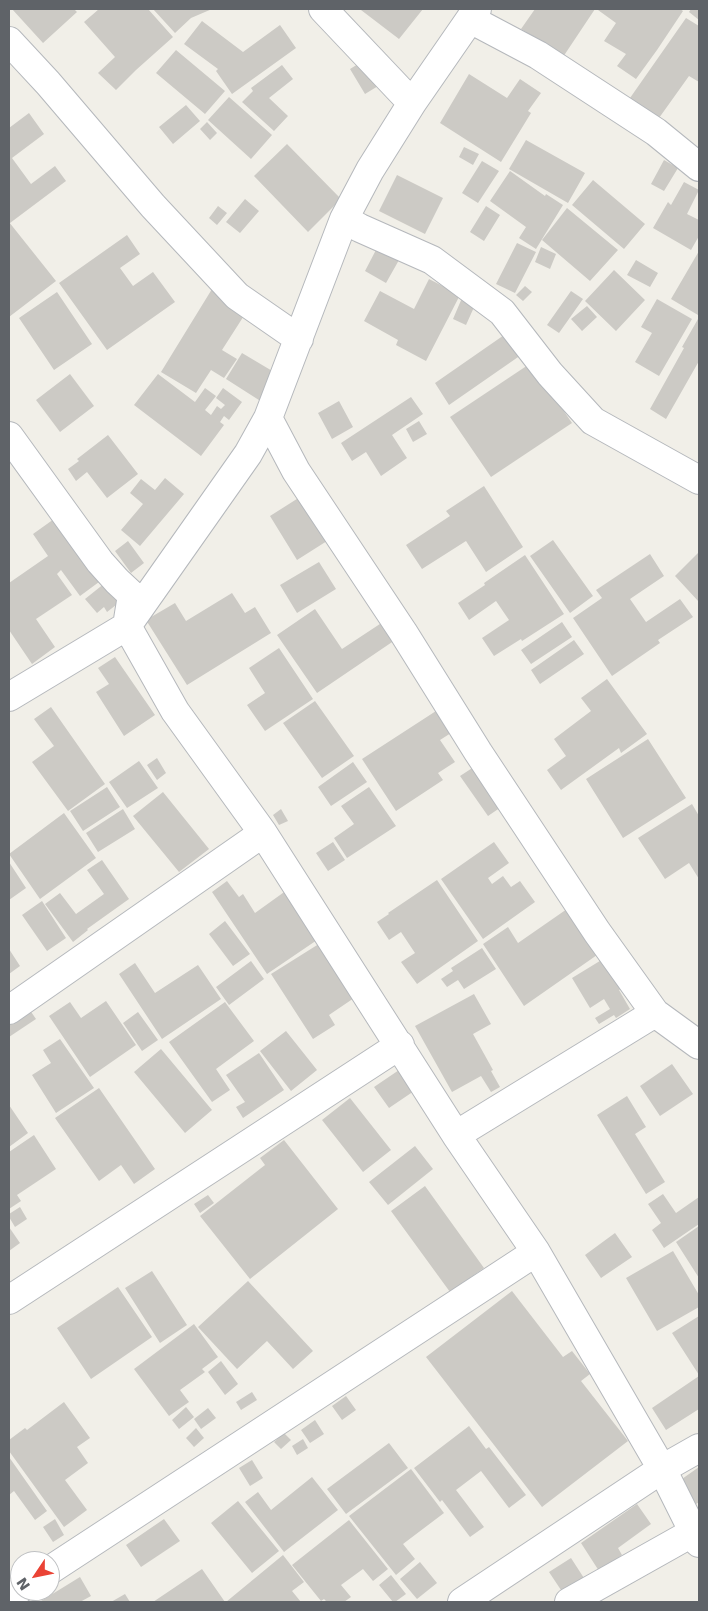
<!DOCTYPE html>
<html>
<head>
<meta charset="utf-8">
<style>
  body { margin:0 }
  #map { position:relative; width:708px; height:1611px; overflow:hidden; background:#f1efe8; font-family:"DejaVu Sans",sans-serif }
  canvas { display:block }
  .frame { position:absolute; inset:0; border:10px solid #5f6368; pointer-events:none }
  .north { position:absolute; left:10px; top:1551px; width:50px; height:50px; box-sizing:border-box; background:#fff; border:1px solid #bfc1c3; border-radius:50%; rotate:236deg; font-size:14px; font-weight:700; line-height:20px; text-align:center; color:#5f6368 }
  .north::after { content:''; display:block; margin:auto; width:18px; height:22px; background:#ea4335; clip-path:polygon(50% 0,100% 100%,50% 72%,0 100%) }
</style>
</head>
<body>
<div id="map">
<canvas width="708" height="1611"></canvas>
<div class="frame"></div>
<div class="north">N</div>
</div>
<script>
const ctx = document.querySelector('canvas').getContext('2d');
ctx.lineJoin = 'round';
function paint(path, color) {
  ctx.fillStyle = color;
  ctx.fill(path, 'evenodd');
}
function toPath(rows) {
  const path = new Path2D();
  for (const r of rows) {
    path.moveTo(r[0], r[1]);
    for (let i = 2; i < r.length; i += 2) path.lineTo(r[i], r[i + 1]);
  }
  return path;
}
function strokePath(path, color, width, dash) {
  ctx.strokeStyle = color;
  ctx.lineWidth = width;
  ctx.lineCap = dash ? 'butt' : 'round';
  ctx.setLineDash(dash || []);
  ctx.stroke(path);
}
paint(toPath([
  [12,9,74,9,77,12,43,43],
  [99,9,148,9,173,37,136,70,116,90,98,73,115,57,84,22],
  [153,9,212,9,191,18,175,33],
  [362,9,423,9,399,39,361,10],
  [535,9,595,9,563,57,521,29],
  [599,9,680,9,683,11,657,50,636,79,617,66,626,54,604,41,616,23,598,10],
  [691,9,699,9,699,20,689,12],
  [686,18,699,26,699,82,689,76,659,118,630,98],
  [202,21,243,52,280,25,296,48,232,94,216,71,218,69,184,44],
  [176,50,225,91,205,114,156,73],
  [368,58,383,83,365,94,350,69],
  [282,65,293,79,269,98,288,116,274,131,242,102,253,91,251,88],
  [469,74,507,98,520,79,541,93,528,111,531,113,501,162,440,123],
  [229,97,272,135,251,159,208,120],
  [186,105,200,121,173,144,159,127],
  [29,113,44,134,12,158,31,184,55,166,66,181,10,223,9,221,9,128],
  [207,122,217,133,210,140,200,129],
  [526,140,585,173,568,203,509,169],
  [287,144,341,199,308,232,254,176],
  [464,147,479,154,473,165,459,157],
  [664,160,678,168,664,191,651,184],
  [482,161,499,171,478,203,462,193],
  [510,171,545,196,546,194,563,205,536,249,519,238,526,227,490,201],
  [397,175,443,198,425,234,379,211],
  [593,180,645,224,624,249,572,205],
  [684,182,699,190,687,214,699,220,699,236,691,250,653,228,668,202,671,205],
  [245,199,259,211,240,233,226,222],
  [218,206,227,213,217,225,209,218],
  [486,206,500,215,484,241,470,232],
  [567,208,618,250,590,281,542,240],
  [9,222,56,281,9,317],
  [127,235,140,254,120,268,133,286,153,272,175,302,107,350,59,283],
  [517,243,536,252,515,293,496,284],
  [541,247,556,254,550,269,535,262],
  [377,248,399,260,386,283,365,271],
  [699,251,699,313,698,315,671,299],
  [636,260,658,273,650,287,627,275],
  [614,270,645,300,616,331,585,301],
  [429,279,460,295,426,361,396,345,398,340,364,321,380,291,414,309],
  [525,286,532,292,523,301,516,295],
  [212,289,247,311,222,350,237,359,224,378,211,370,196,393,161,372],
  [571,291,583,299,559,333,547,325],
  [57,292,92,344,54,370,19,318],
  [462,298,475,305,466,325,453,319],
  [657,299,692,319,659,376,635,362,652,333,641,327],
  [587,306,597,317,582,331,571,319],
  [698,319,699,320,699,361,666,419,650,409,684,348,682,347],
  [507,333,521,355,449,405,435,383],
  [242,353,279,375,262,402,226,379],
  [531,363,572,423,491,477,450,417],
  [70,374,94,406,60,432,36,400],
  [158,374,195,402,205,388,216,396,205,410,211,415,217,406,221,409,225,405,216,398,223,388,242,402,229,420,224,416,220,422,224,425,201,456,134,405],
  [411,397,423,414,392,435,407,458,381,476,366,452,352,461,341,443],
  [339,401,353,427,332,439,318,413],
  [419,421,427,434,413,442,406,429],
  [108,435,138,474,107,498,87,472,76,481,68,469,79,461,77,459],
  [165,478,184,494,140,546,121,530,143,504,130,493,141,479,155,490],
  [484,486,523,547,486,572,466,541,422,569,406,545,450,516,446,511],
  [300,497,327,541,297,560,270,516],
  [54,519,99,582,80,596,61,570,57,574,72,595,36,619,55,647,32,664,9,630,9,583,48,556,33,534],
  [553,540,593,596,570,613,530,556],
  [128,541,144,563,131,573,115,551],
  [699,552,699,602,675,576],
  [650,554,664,576,630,599,646,622,680,599,693,617,658,640,660,643,612,676,573,618,602,598,596,590],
  [525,555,564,614,522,641,521,639,494,656,482,638,509,620,496,601,469,620,458,603,485,585,484,583],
  [319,562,336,589,297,613,280,585],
  [105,583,125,598,107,612,104,607,97,613,85,599],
  [232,593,245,613,255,607,271,633,187,685,146,620,175,603,186,621],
  [315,609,342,649,389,618,401,636,317,693,277,635],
  [562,622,572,637,531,664,521,650],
  [574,640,584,654,540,684,531,670],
  [279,648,313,699,265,731,247,705,265,693,249,668],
  [115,657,155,715,124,736,96,692,109,684,98,668],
  [607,679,647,734,621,753,619,748,561,790,547,770,566,756,554,739,591,711,581,698],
  [315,701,354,756,322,778,283,723],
  [51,707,105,784,68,811,32,762,54,746,34,719],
  [436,711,451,733,440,740,455,762,438,773,443,780,396,811,362,759],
  [648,739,686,798,623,838,586,779],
  [157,758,166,773,157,780,147,765],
  [139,761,158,788,127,808,109,782],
  [483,761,510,801,488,816,460,776],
  [353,762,367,782,331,806,318,787],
  [107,787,120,807,83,831,70,811],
  [369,787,396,826,347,858,334,838,354,824,341,806],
  [163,792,209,849,179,872,133,816],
  [692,804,699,816,699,879,689,863,665,879,638,838],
  [123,809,135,829,98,852,86,833],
  [281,809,288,821,279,825,273,815],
  [64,813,96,858,40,899,9,854],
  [333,842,345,860,328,871,316,853],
  [494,842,509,863,488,878,492,884,503,876,511,887,520,881,535,902,483,939,441,879],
  [102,860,129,899,87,929,88,930,73,942,45,904,60,893,76,914,104,894,87,870],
  [9,862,26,888,9,900],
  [437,880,478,941,417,984,401,962,415,953,401,932,389,940,377,922,389,914,388,913],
  [227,881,239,897,243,894,255,913,287,890,320,938,267,974,212,892],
  [42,901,66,938,47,951,22,915],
  [567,909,597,955,524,1006,483,944,508,927,518,943],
  [225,921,250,954,233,966,209,934],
  [322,942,357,996,329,1015,335,1025,313,1039,271,974],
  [482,948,496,969,464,989,458,980,447,987,441,979,453,971,451,968],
  [9,949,20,966,9,974],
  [608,956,626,986,619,990,630,1009,616,1018,614,1015,599,1024,595,1018,610,1009,604,999,590,1008,572,978],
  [251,961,264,979,229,1005,216,987],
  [135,963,155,993,198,965,221,999,162,1039,119,974],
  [474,994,491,1024,473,1034,493,1070,491,1071,500,1087,491,1092,481,1076,452,1092,415,1026],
  [106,1001,136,1045,90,1077,49,1016,70,1002,81,1018],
  [225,1002,254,1041,216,1069,230,1090,212,1102,169,1042],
  [27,1006,36,1019,9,1037,9,1019],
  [138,1012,158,1040,142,1051,123,1023],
  [286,1031,317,1070,291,1091,260,1051],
  [60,1039,94,1088,56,1113,32,1075,51,1063,43,1050],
  [161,1049,212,1110,185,1133,134,1072],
  [259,1053,284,1090,243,1118,236,1107,245,1102,226,1075],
  [672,1064,693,1094,660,1116,640,1086],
  [402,1068,417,1089,389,1108,374,1087],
  [99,1088,155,1169,134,1184,121,1165,99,1181,55,1118],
  [627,1096,646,1127,635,1134,665,1182,646,1194,597,1115],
  [350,1098,391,1150,363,1172,322,1120],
  [9,1105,28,1133,9,1147],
  [34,1135,56,1169,17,1195,21,1201,9,1209,9,1152],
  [284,1140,338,1209,250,1279,200,1216,265,1165,260,1158],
  [415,1146,433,1169,388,1205,369,1182],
  [425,1186,484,1268,450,1292,391,1211],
  [663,1194,676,1213,699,1197,699,1224,664,1248,652,1230,661,1223,648,1204],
  [208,1195,214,1203,200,1213,194,1204],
  [20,1207,27,1219,15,1227,9,1217,9,1214],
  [699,1226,699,1278,676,1242],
  [9,1227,20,1243,9,1251],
  [615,1233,632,1257,601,1278,585,1255],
  [673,1251,699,1295,699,1307,657,1331,626,1278],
  [152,1271,187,1325,160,1343,125,1288],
  [248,1281,313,1351,293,1369,267,1341,237,1369,198,1327],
  [118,1287,152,1337,91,1379,57,1328],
  [512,1291,563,1357,572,1351,590,1374,581,1381,628,1441,542,1507,426,1357],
  [699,1316,699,1375,672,1333],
  [194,1324,218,1357,202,1369,205,1372,180,1390,189,1402,169,1416,134,1369],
  [221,1361,238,1384,225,1395,208,1372],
  [699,1376,699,1409,666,1430,652,1408],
  [252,1392,257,1400,241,1410,236,1402],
  [346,1396,356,1410,342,1420,332,1406],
  [64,1402,90,1438,77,1447,88,1463,65,1480,87,1510,64,1527,9,1451,9,1440,25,1428,27,1430],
  [186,1407,194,1417,179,1429,172,1420],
  [208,1408,216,1418,201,1429,194,1419],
  [315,1420,324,1434,310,1443,301,1430],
  [469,1426,486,1449,489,1447,526,1495,509,1508,481,1471,456,1490,484,1527,470,1537,442,1500,440,1502,414,1468],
  [196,1428,204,1438,194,1447,186,1438],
  [284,1433,291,1440,281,1449,274,1442],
  [303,1439,308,1448,297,1455,292,1446],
  [389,1443,408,1468,346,1514,327,1489],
  [9,1457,47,1511,35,1520,14,1491,9,1495],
  [252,1460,263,1478,250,1486,239,1468],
  [699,1467,699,1502,689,1509,672,1486],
  [411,1469,444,1513,403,1544,415,1559,396,1575,349,1516],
  [312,1477,338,1510,284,1552,245,1502,258,1492,271,1510],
  [238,1501,279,1551,252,1573,211,1523],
  [637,1504,651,1524,618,1548,622,1555,618,1558,629,1574,599,1571,581,1543],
  [55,1519,64,1535,53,1542,43,1527],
  [164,1519,180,1541,141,1567,126,1545],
  [349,1520,388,1569,373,1581,363,1569,341,1585,351,1597,344,1602,327,1602,324,1599,321,1601,292,1565],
  [283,1555,304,1582,292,1591,301,1602,226,1602],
  [571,1558,593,1592,569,1602,549,1572],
  [420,1562,437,1583,417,1599,400,1579],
  [202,1569,225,1602,153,1602],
  [391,1575,406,1594,395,1602,393,1602,379,1585],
  [80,1577,91,1596,80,1602,42,1602,41,1601],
  [125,1594,130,1602,111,1602]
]), '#cccac5');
const minor = toPath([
  [323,9,412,103],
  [470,19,538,55,656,132,699,167],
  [9,41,48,83,153,206,237,296,299,339],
  [344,219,360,228,432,260,502,312,550,374,593,421,699,480],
  [268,418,296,471,403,632,478,752,597,932,655,1013,699,1045],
  [9,436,100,562,117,581,132,595,127,626,175,711,263,833,456,1135,536,1252,662,1469,699,1543],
  [9,697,127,626,248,454,268,418,344,219,370,170,412,103,477,9],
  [9,1010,263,833],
  [456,1135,655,1013],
  [9,1300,400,1045],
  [50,1570,536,1252],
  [9,1596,20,1589],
  [462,1602,662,1469,699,1448],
  [569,1602,699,1529]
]);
strokePath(minor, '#b5b8bc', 30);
strokePath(minor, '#fff', 28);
</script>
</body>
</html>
